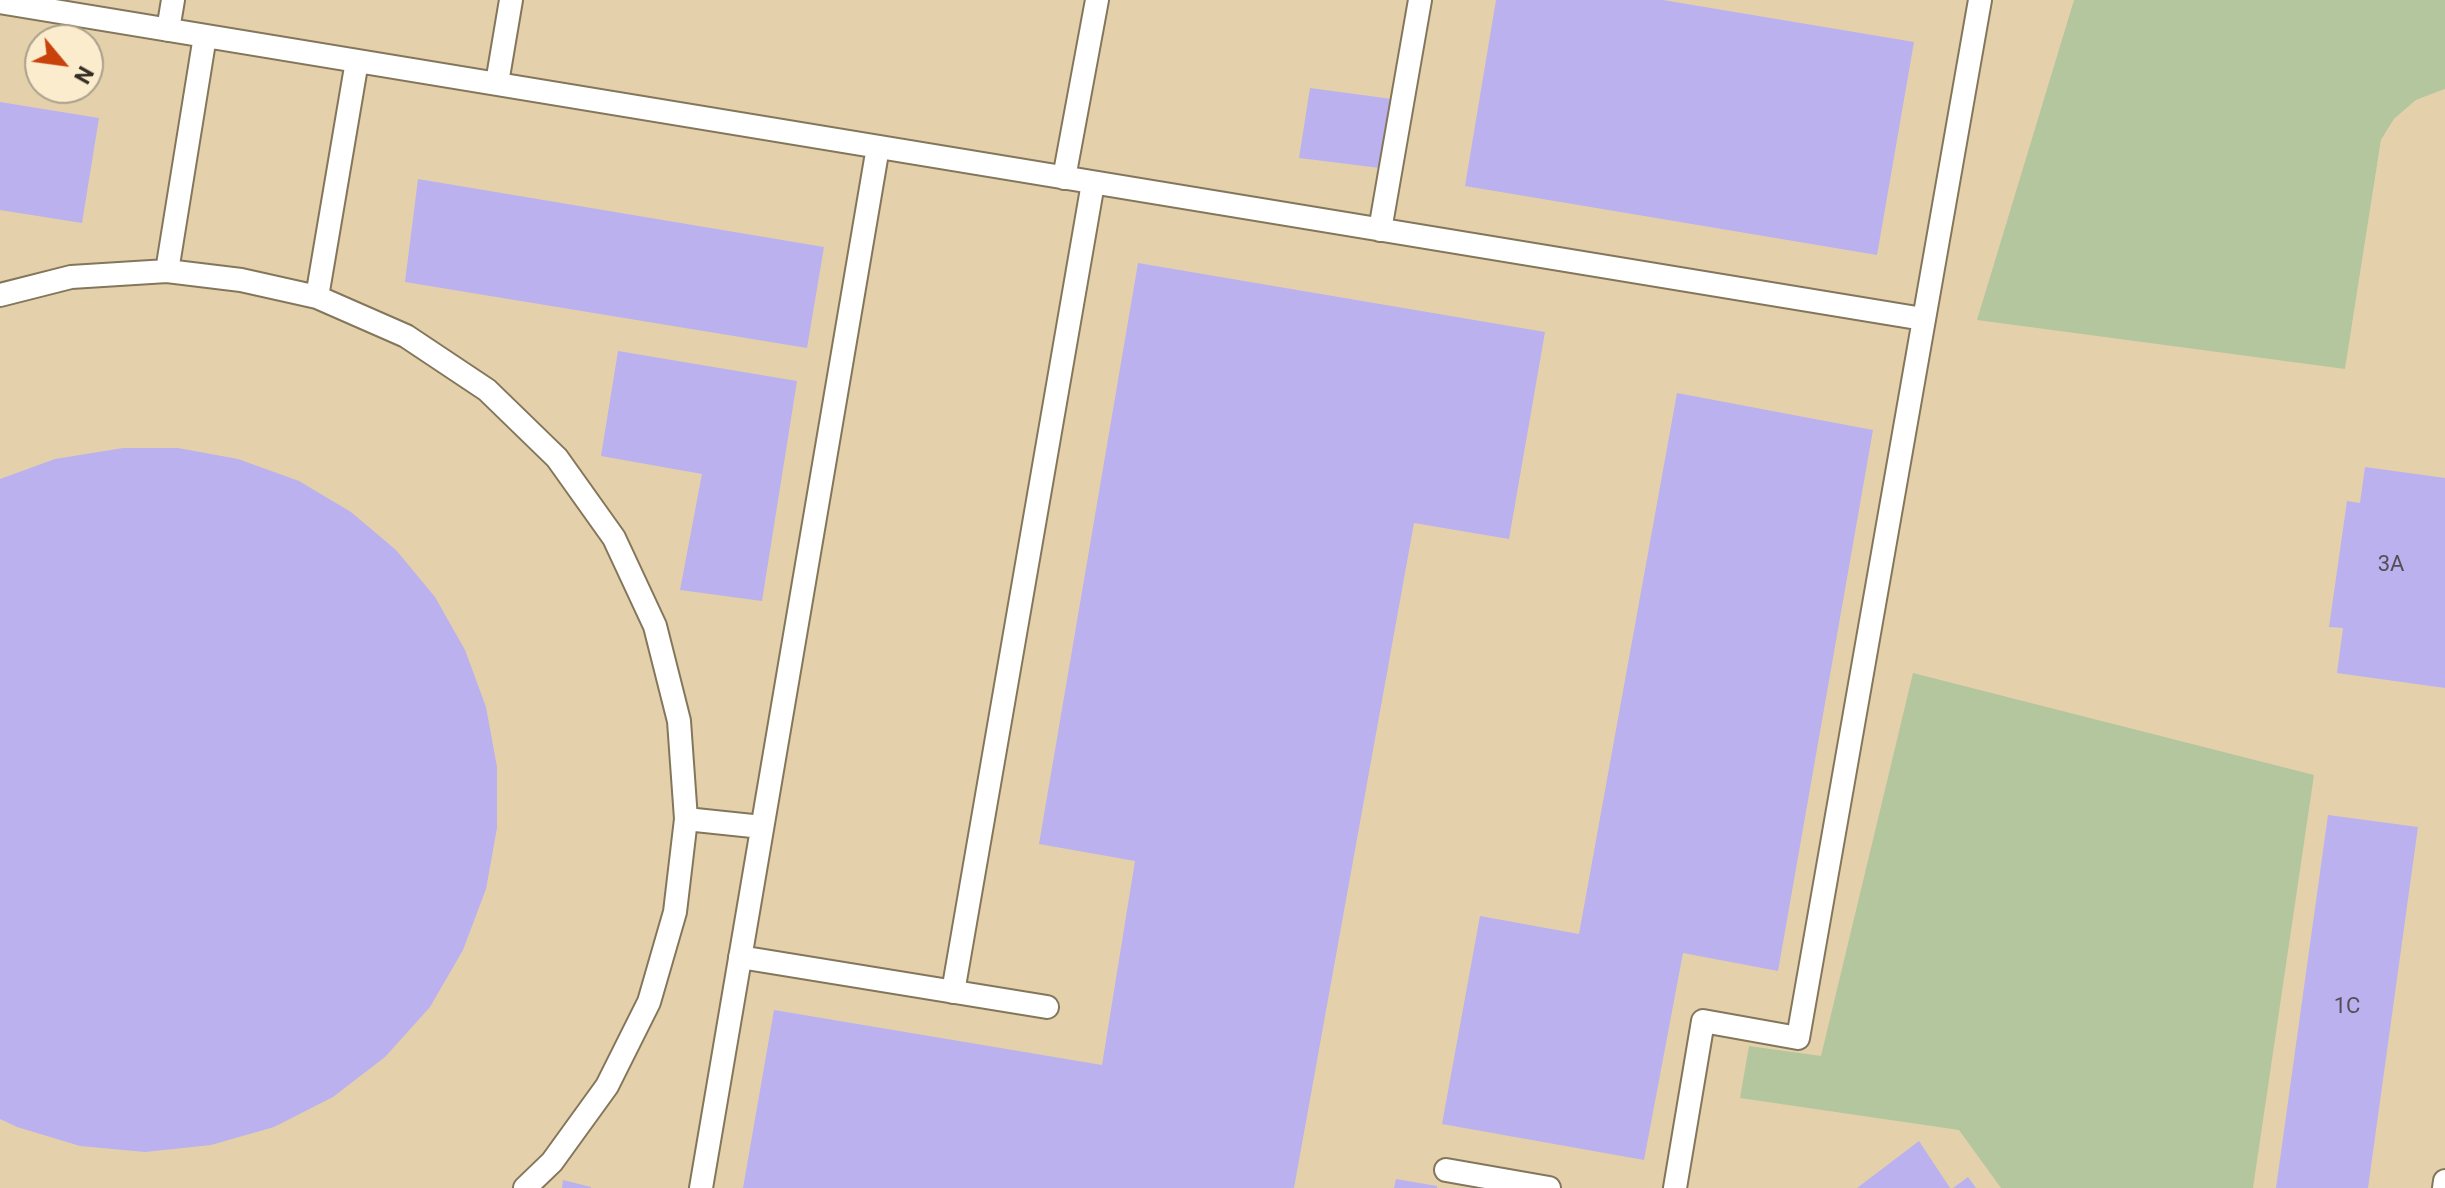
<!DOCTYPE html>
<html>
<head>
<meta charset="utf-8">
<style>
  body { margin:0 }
  #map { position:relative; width:2445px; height:1188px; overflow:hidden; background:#eedfc1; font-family:Roboto,sans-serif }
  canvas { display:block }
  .north { position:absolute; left:24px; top:24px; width:80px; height:80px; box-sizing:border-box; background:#fbecce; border:2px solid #aba089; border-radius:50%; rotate:119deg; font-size:22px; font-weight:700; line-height:32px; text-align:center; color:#332d22 }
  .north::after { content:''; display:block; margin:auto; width:28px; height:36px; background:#c9420c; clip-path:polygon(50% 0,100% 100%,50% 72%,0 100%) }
</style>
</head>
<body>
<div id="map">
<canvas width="2445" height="1188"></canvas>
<div class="north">N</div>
</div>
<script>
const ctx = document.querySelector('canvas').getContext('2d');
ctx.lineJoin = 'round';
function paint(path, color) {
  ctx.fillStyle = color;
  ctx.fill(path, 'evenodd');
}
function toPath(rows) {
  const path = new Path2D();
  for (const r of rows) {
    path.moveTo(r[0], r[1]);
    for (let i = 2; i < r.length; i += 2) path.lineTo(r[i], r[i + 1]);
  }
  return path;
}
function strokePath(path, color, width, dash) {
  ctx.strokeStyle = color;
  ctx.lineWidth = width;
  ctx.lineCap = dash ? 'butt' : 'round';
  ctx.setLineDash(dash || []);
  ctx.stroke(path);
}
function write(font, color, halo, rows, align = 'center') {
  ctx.font = font + ' Roboto,sans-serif';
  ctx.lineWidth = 6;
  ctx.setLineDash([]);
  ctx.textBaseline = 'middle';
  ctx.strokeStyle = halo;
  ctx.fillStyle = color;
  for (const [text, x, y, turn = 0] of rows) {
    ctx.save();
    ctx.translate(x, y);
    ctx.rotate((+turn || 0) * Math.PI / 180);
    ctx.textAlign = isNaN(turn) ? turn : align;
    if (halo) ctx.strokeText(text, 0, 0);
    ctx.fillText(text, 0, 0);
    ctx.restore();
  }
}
paint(toPath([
  [0,0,2084,0,2345,368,2381,140,2394,119,2416,100,2445,89,2445,1188,0,1188],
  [40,40,88,40,88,88,40,88]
]), '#e4d1ac');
paint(toPath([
  [2074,0,2445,0,2445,89,2416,100,2394,119,2381,140,2345,369,1977,320],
  [1913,673,2314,775,2253,1188,2001,1188,1959,1130,1740,1098,1749,1046,1821,1056]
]), '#b4c69e');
paint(toPath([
  [1496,0,1663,0,1914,42,1877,255,1465,186],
  [1310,88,1392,99,1380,168,1299,158],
  [0,102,99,118,82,223,0,210],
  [418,179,824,247,807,348,405,282],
  [1138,263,1545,332,1509,539,1414,523,1294,1188,743,1188,774,1010,1102,1065,1135,861,1039,844],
  [618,351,797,381,762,601,680,590,702,474,601,456],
  [1677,393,1873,430,1778,971,1683,953,1644,1160,1442,1124,1480,916,1579,934],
  [123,448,178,448,238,459,299,481,351,512,396,550,435,597,465,650,486,707,497,767,497,828,486,889,463,950,430,1007,385,1057,333,1097,274,1127,211,1145,145,1152,80,1146,17,1127,0,1119,0,479,55,459],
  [2365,467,2445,478,2445,688,2337,673,2343,628,2329,627,2347,501,2360,503],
  [2328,815,2418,827,2368,1188,2276,1188],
  [1919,1141,1950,1188,1857,1188],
  [1968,1177,1976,1188,1953,1188],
  [1396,1179,1437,1186,1437,1188,1394,1188],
  [563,1180,591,1187,591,1188,562,1188]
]), '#bab1ee');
const lane = toPath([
  [0,2,1923,319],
  [168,30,173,0],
  [497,83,511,0],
  [1064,178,1097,0],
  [1380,230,1420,0],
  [167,271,205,36],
  [0,295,71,277,167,271,241,280,317,297,406,336,487,390,557,458,614,538,655,626,679,721,686,819,675,912,649,1002,607,1086,552,1162,525,1188],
  [317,297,357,61],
  [686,819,762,827],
  [740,957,1047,1007],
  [953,992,1093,183],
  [1446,1170,1549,1188],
  [701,1188,878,147],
  [1675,1188,1703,1021,1798,1038,1980,0],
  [2444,1188,2445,1181]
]);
strokePath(lane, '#83765b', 26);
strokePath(lane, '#fff', 22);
write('22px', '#554e55', null, [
  ["3A",2391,565],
  ["1C",2347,1007]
]);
</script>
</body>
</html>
